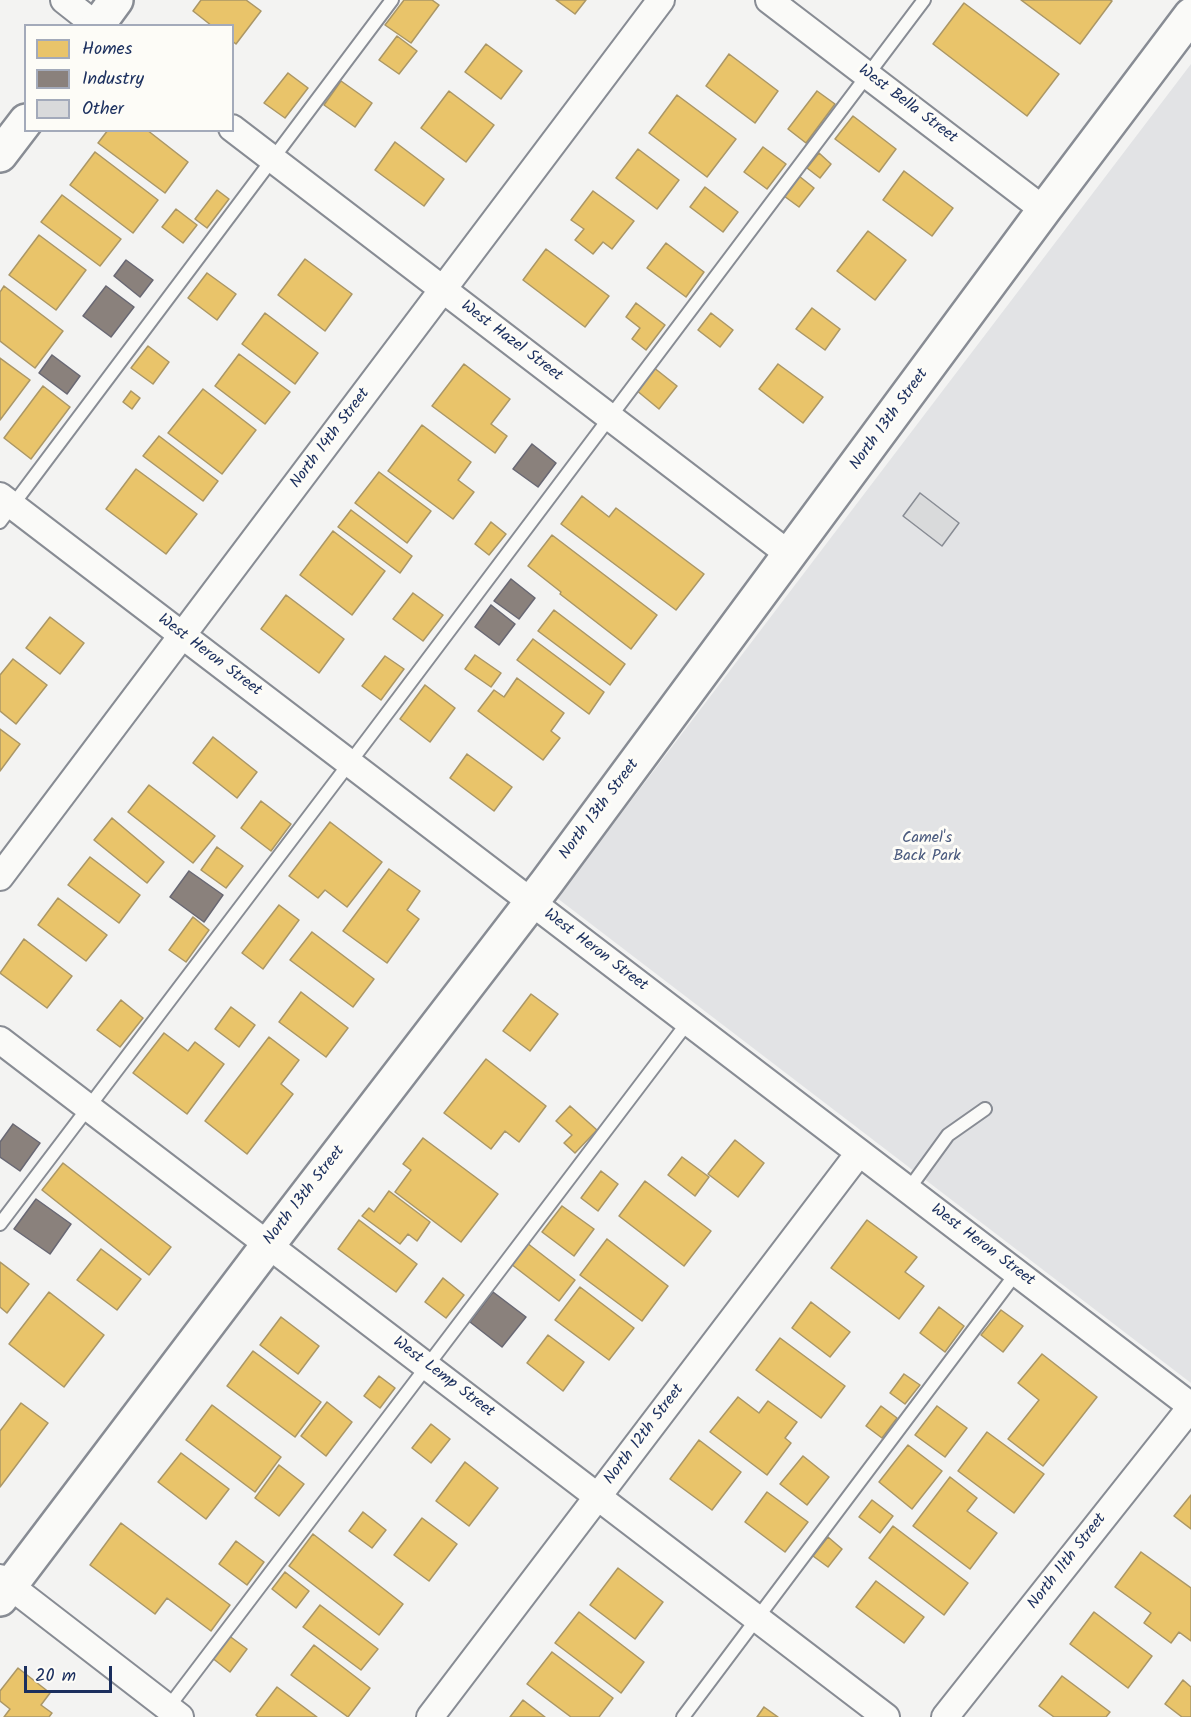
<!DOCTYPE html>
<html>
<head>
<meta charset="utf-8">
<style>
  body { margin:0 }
  #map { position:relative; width:1191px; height:1717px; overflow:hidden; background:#f3f3f2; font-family:Kalam,sans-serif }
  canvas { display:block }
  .legend { position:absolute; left:24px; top:24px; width:210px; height:108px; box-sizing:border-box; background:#fdfcf7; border:2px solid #a3aaba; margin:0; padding:8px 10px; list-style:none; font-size:18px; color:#1b2f5e }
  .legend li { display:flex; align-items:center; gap:12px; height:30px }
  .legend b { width:30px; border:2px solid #a3aaba }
  .scale { position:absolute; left:24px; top:1666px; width:88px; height:27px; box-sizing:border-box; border:3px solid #1b2f5e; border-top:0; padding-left:8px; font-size:18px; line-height:21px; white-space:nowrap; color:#1b2f5e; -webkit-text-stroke:4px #fdfcf7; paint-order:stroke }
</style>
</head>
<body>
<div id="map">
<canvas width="1191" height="1717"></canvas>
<ul class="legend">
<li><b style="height:16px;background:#e9c46a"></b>Homes</li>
<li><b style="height:16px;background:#8a817c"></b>Industry</li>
<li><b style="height:16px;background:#d9dadb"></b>Other</li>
</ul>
<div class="scale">20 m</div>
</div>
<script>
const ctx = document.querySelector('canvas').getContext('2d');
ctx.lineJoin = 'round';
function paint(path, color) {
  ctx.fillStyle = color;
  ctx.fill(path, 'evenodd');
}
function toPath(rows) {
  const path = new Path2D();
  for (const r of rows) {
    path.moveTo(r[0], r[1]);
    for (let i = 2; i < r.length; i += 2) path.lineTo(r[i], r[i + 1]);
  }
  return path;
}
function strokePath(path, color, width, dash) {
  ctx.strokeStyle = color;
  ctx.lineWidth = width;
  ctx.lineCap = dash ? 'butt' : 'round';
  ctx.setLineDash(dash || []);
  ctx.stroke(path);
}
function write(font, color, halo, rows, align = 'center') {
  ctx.font = font + ' Kalam,sans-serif';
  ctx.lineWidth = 6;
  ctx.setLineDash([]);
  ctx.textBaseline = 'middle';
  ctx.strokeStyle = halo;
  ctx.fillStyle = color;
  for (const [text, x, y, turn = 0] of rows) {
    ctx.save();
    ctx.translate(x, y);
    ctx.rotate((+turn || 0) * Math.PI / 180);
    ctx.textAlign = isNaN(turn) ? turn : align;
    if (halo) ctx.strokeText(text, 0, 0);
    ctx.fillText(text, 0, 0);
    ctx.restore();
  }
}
paint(toPath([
  [1191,64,1191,1383,557,898]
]), '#e2e3e5');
const homes = toPath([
  [201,0,246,0,261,11,236,44,232,41,232,26,212,26,193,11,201,0],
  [404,0,432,0,439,5,411,43,385,25,404,0],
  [556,0,586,0,575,14,556,0],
  [1021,0,1110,0,1112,1,1080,44,1021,0],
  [964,3,1059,74,1027,116,933,44,964,3],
  [397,36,417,51,399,74,379,60,397,36],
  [486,44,522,71,501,99,465,72,486,44],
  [729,54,778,91,755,123,706,86,729,54],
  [288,73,308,88,285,118,264,103,288,73],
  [341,81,372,103,355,127,324,105,341,81],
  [449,91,494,125,466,162,421,128,449,91],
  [817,91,835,104,806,143,788,129,817,91],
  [677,95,736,139,707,177,649,133,677,95],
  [853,116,896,149,879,172,835,139,853,116],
  [108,130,147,130,188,162,165,193,98,143,108,130],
  [395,142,444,179,424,206,375,170,395,142],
  [763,147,786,164,767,189,744,172,763,147],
  [638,149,679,180,657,209,616,178,638,149],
  [95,152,158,200,133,233,70,185,95,152],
  [819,153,831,164,820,178,807,168,819,153],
  [904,171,953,208,932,236,883,200,904,171],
  [799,176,814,188,799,207,784,196,799,176],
  [705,187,738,212,723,232,690,207,705,187],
  [217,190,229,199,207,228,195,219,217,190],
  [593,191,634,221,612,249,603,242,593,254,575,240,584,229,571,220,593,191],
  [62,195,121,239,100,266,41,222,62,195],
  [176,209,197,225,183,243,162,227,176,209],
  [868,231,906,260,875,300,837,271,868,231],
  [39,235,86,270,56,310,9,275,39,235],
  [666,243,704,272,686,297,647,268,666,243],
  [546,249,609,296,585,327,523,280,546,249],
  [305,259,352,294,325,331,278,295,305,259],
  [207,273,236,294,217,320,188,298,207,273],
  [4,286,63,331,35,368,0,341,0,292,4,286],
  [636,303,665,325,646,350,632,339,640,328,626,317,636,303],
  [812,308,840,329,825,350,796,329,812,308],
  [265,313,318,353,295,384,242,344,265,313],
  [711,313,733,330,720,347,698,330,711,313],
  [148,346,169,362,153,384,131,368,148,346],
  [239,354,290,392,265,424,215,386,239,354],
  [0,358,30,380,0,420,0,358],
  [464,364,510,399,491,424,507,436,495,453,432,406,464,364],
  [778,364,823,397,803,423,759,389,778,364],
  [653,367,677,386,659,409,636,390,653,367],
  [43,386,70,407,31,459,4,438,43,386],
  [203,389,256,430,222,474,168,433,203,389],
  [131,391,140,398,132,409,123,402,131,391],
  [422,425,471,462,458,480,474,492,453,519,388,471,422,425],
  [159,436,218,481,203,501,143,456,159,436],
  [136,469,197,514,166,554,106,509,136,469],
  [379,472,431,511,407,543,355,503,379,472],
  [582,496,609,517,616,508,704,574,676,610,561,524,582,496],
  [351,510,412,556,400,573,338,527,351,510],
  [491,522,506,534,489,555,475,544,491,522],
  [333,531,385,571,352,615,300,575,333,531],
  [552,535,657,615,631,649,560,594,561,592,528,566,552,535],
  [413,593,443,615,423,641,393,619,413,593],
  [286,595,344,639,319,673,261,629,286,595],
  [554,610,625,664,610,685,538,631,554,610],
  [50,617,84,643,60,674,26,648,50,617],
  [533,639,604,692,589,714,517,660,533,639],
  [475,655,501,673,491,687,465,669,475,655],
  [385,656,404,669,381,700,362,686,385,656],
  [13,659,47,685,16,724,0,711,0,675,13,659],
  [517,678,564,713,551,731,560,738,543,760,478,711,494,690,504,697,517,678],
  [425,685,455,708,430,742,400,719,425,685],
  [0,729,20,744,0,771,0,729],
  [213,737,257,772,237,798,193,763,213,737],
  [467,754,512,787,494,811,450,778,467,754],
  [149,785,215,836,193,863,128,812,149,785],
  [261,801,291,824,271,851,241,828,261,801],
  [112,818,164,862,147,883,94,840,112,818],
  [330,822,382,862,347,907,325,890,318,898,289,876,330,822],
  [217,847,243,866,226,888,201,870,217,847],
  [90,857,140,895,119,923,68,885,90,857],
  [389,869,420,891,407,910,419,919,387,963,343,931,389,869],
  [58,898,107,935,86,961,38,925,58,898],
  [279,905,299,920,263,969,242,953,279,905],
  [193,917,209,930,186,962,169,950,193,917],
  [312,932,374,979,353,1007,290,960,312,932],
  [24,939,72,976,47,1008,0,973,24,939],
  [301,992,348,1028,326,1057,279,1022,301,992],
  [531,994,558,1014,530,1051,503,1031,531,994],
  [121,1000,143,1018,120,1047,97,1030,121,1000],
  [231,1007,255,1025,239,1047,215,1029,231,1007],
  [164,1033,188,1051,195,1042,224,1064,187,1114,133,1073,164,1033],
  [269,1037,299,1060,281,1084,293,1094,247,1154,205,1121,269,1037],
  [486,1059,546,1106,519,1142,505,1131,491,1149,444,1113,486,1059],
  [570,1106,597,1130,575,1153,564,1143,572,1135,556,1121,570,1106],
  [423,1138,498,1194,461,1242,395,1192,411,1170,403,1164,423,1138],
  [735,1140,764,1163,738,1197,708,1174,735,1140],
  [682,1157,709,1177,695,1196,668,1175,682,1157],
  [63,1163,171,1247,149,1275,42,1190,63,1163],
  [601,1171,618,1184,598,1211,581,1198,601,1171],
  [645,1181,711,1231,684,1266,619,1216,645,1181],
  [389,1191,430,1222,417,1241,408,1234,400,1244,362,1216,369,1208,374,1212,389,1191],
  [562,1206,594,1229,574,1256,542,1232,562,1206],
  [359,1220,417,1264,396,1292,338,1249,359,1220],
  [867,1220,917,1257,905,1272,924,1286,899,1319,831,1268,867,1220],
  [607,1239,668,1286,642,1321,580,1275,607,1239],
  [527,1243,575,1280,559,1301,511,1264,527,1243],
  [101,1249,141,1279,117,1310,77,1280,101,1249],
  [0,1262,29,1284,7,1313,0,1307,0,1262],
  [443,1278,464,1295,446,1318,425,1302,443,1278],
  [580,1287,634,1328,609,1360,555,1320,580,1287],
  [49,1292,104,1335,64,1387,9,1344,49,1292],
  [811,1302,850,1332,830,1357,792,1328,811,1302],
  [939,1307,964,1326,945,1352,920,1333,939,1307],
  [1001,1310,1023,1326,1003,1352,981,1335,1001,1310],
  [281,1317,319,1346,298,1374,260,1345,281,1317],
  [548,1335,584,1362,563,1391,527,1363,548,1335],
  [780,1338,845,1386,821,1418,756,1370,780,1338],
  [253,1351,321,1402,295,1437,227,1386,253,1351],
  [1042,1354,1097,1397,1043,1466,1008,1439,1039,1400,1018,1383,1042,1354],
  [904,1374,920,1385,905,1404,890,1393,904,1374],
  [379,1376,395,1388,380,1408,364,1396,379,1376],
  [738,1397,759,1413,768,1401,797,1422,785,1438,791,1443,767,1475,710,1432,738,1397],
  [327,1402,352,1422,326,1456,301,1436,327,1402],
  [21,1403,48,1423,0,1487,0,1431,21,1403],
  [212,1405,281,1457,255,1492,186,1440,212,1405],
  [881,1406,897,1418,882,1438,866,1426,881,1406],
  [937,1406,967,1428,945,1457,915,1435,937,1406],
  [431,1424,450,1439,431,1463,412,1448,431,1424],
  [987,1432,1044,1474,1014,1513,958,1471,987,1432],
  [699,1440,741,1472,712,1510,670,1479,699,1440],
  [908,1445,942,1471,912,1509,879,1482,908,1445],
  [181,1453,229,1489,206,1519,158,1482,181,1453],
  [803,1456,829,1477,807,1505,780,1484,803,1456],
  [465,1462,498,1488,469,1526,436,1501,465,1462],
  [279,1465,304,1484,279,1516,255,1498,279,1465],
  [950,1477,977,1498,967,1511,997,1533,970,1569,913,1526,950,1477],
  [767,1492,808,1522,785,1552,745,1522,767,1492],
  [1191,1495,1191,1529,1174,1516,1191,1495],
  [872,1500,893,1516,880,1533,859,1517,872,1500],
  [363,1512,386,1530,372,1548,349,1531,363,1512],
  [422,1518,457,1544,429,1581,394,1555,422,1518],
  [121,1523,230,1605,211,1631,167,1598,155,1614,90,1565,121,1523],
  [893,1526,968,1583,944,1615,869,1558,893,1526],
  [313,1534,403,1604,379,1635,289,1566,313,1534],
  [828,1537,842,1549,828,1567,813,1556,828,1537],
  [236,1541,264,1562,247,1585,219,1564,236,1541],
  [1141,1552,1191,1588,1191,1641,1179,1632,1171,1643,1144,1623,1151,1613,1115,1587,1141,1552],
  [618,1568,663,1602,635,1639,590,1605,618,1568],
  [285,1572,309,1591,296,1608,272,1589,285,1572],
  [876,1581,924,1617,904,1643,856,1607,876,1581],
  [320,1605,378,1649,361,1670,303,1627,320,1605],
  [579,1612,644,1662,621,1693,555,1643,579,1612],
  [1094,1612,1152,1656,1128,1688,1070,1644,1094,1612],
  [228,1635,247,1649,230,1672,211,1657,228,1635],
  [314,1645,370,1688,348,1717,291,1675,314,1645],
  [552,1652,613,1698,599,1717,571,1717,527,1684,552,1652],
  [18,1668,50,1693,41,1705,52,1713,49,1717,4,1717,10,1709,0,1701,0,1691,18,1668],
  [1062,1676,1110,1712,1106,1717,1054,1717,1039,1706,1062,1676],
  [1183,1680,1191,1687,1191,1717,1182,1717,1165,1704,1183,1680],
  [277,1687,317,1717,258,1717,256,1715,277,1687],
  [523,1700,545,1717,510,1717,523,1700],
  [764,1707,778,1717,757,1717,764,1707]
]);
paint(homes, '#e9c46a');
strokePath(homes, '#ab9766', 1.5);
const industry = toPath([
  [126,260,153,280,140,297,114,276,126,260],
  [106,286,134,307,111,337,83,316,106,286],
  [52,355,80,376,67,394,39,373,52,355],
  [532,444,556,463,538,487,513,469,532,444],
  [511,579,535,598,519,619,494,601,511,579],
  [491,605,515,624,499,645,475,627,491,605],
  [189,871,223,895,204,922,170,897,189,871],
  [13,1124,40,1143,20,1171,0,1157,0,1142,13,1124],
  [36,1199,71,1224,50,1254,14,1229,36,1199],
  [493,1292,526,1317,502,1347,470,1322,493,1292]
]);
paint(industry, '#8a817c');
strokePath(industry, '#696873', 1.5);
const building = toPath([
  [920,493,959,523,942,546,903,516,920,493]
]);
paint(building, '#d9dadb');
strokePath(building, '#888c94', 1.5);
const lane = toPath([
  [0,522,392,0],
  [908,1190,948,1135,985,1109],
  [0,1224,370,736,924,0],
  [167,1709,688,1022],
  [683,1717,1017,1272]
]);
const street = toPath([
  [64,0,97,26],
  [769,0,1044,210],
  [232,128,790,555],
  [0,496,1191,1406],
  [0,877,661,0],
  [0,1040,886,1717],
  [0,1578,180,1717],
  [430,1717,859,1153],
  [945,1717,1191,1407]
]);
const secondary = toPath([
  [97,26,116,0],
  [0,155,26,121],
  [0,1599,268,1245,547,882,1044,210,1191,15]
]);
strokePath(lane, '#888c94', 16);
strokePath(street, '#888c94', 30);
strokePath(secondary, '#888c94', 38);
strokePath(lane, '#fafaf8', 12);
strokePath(street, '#fafaf8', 26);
strokePath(secondary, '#fafaf8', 33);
write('16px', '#1b2f5e', '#fdfcf7', [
  ["West Bella Street",907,105,37],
  ["West Hazel Street",511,342,37],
  ["North 13th Street",890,420,-54],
  ["North 14th Street",331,439,-53],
  ["West Heron Street",209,656,37],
  ["North 13th Street",600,810,-53],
  ["West Heron Street",595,951,37],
  ["North 13th Street",305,1196,-52],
  ["West Heron Street",982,1246,37],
  ["West Lemp Street",443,1378,37],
  ["North 12th Street",645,1435,-53],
  ["North 11th Street",1068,1562,-52]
]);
write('16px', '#49597d', '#fdfcf7', [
  ["Camel's",927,839],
  ["Back Park",927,857]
]);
</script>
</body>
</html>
